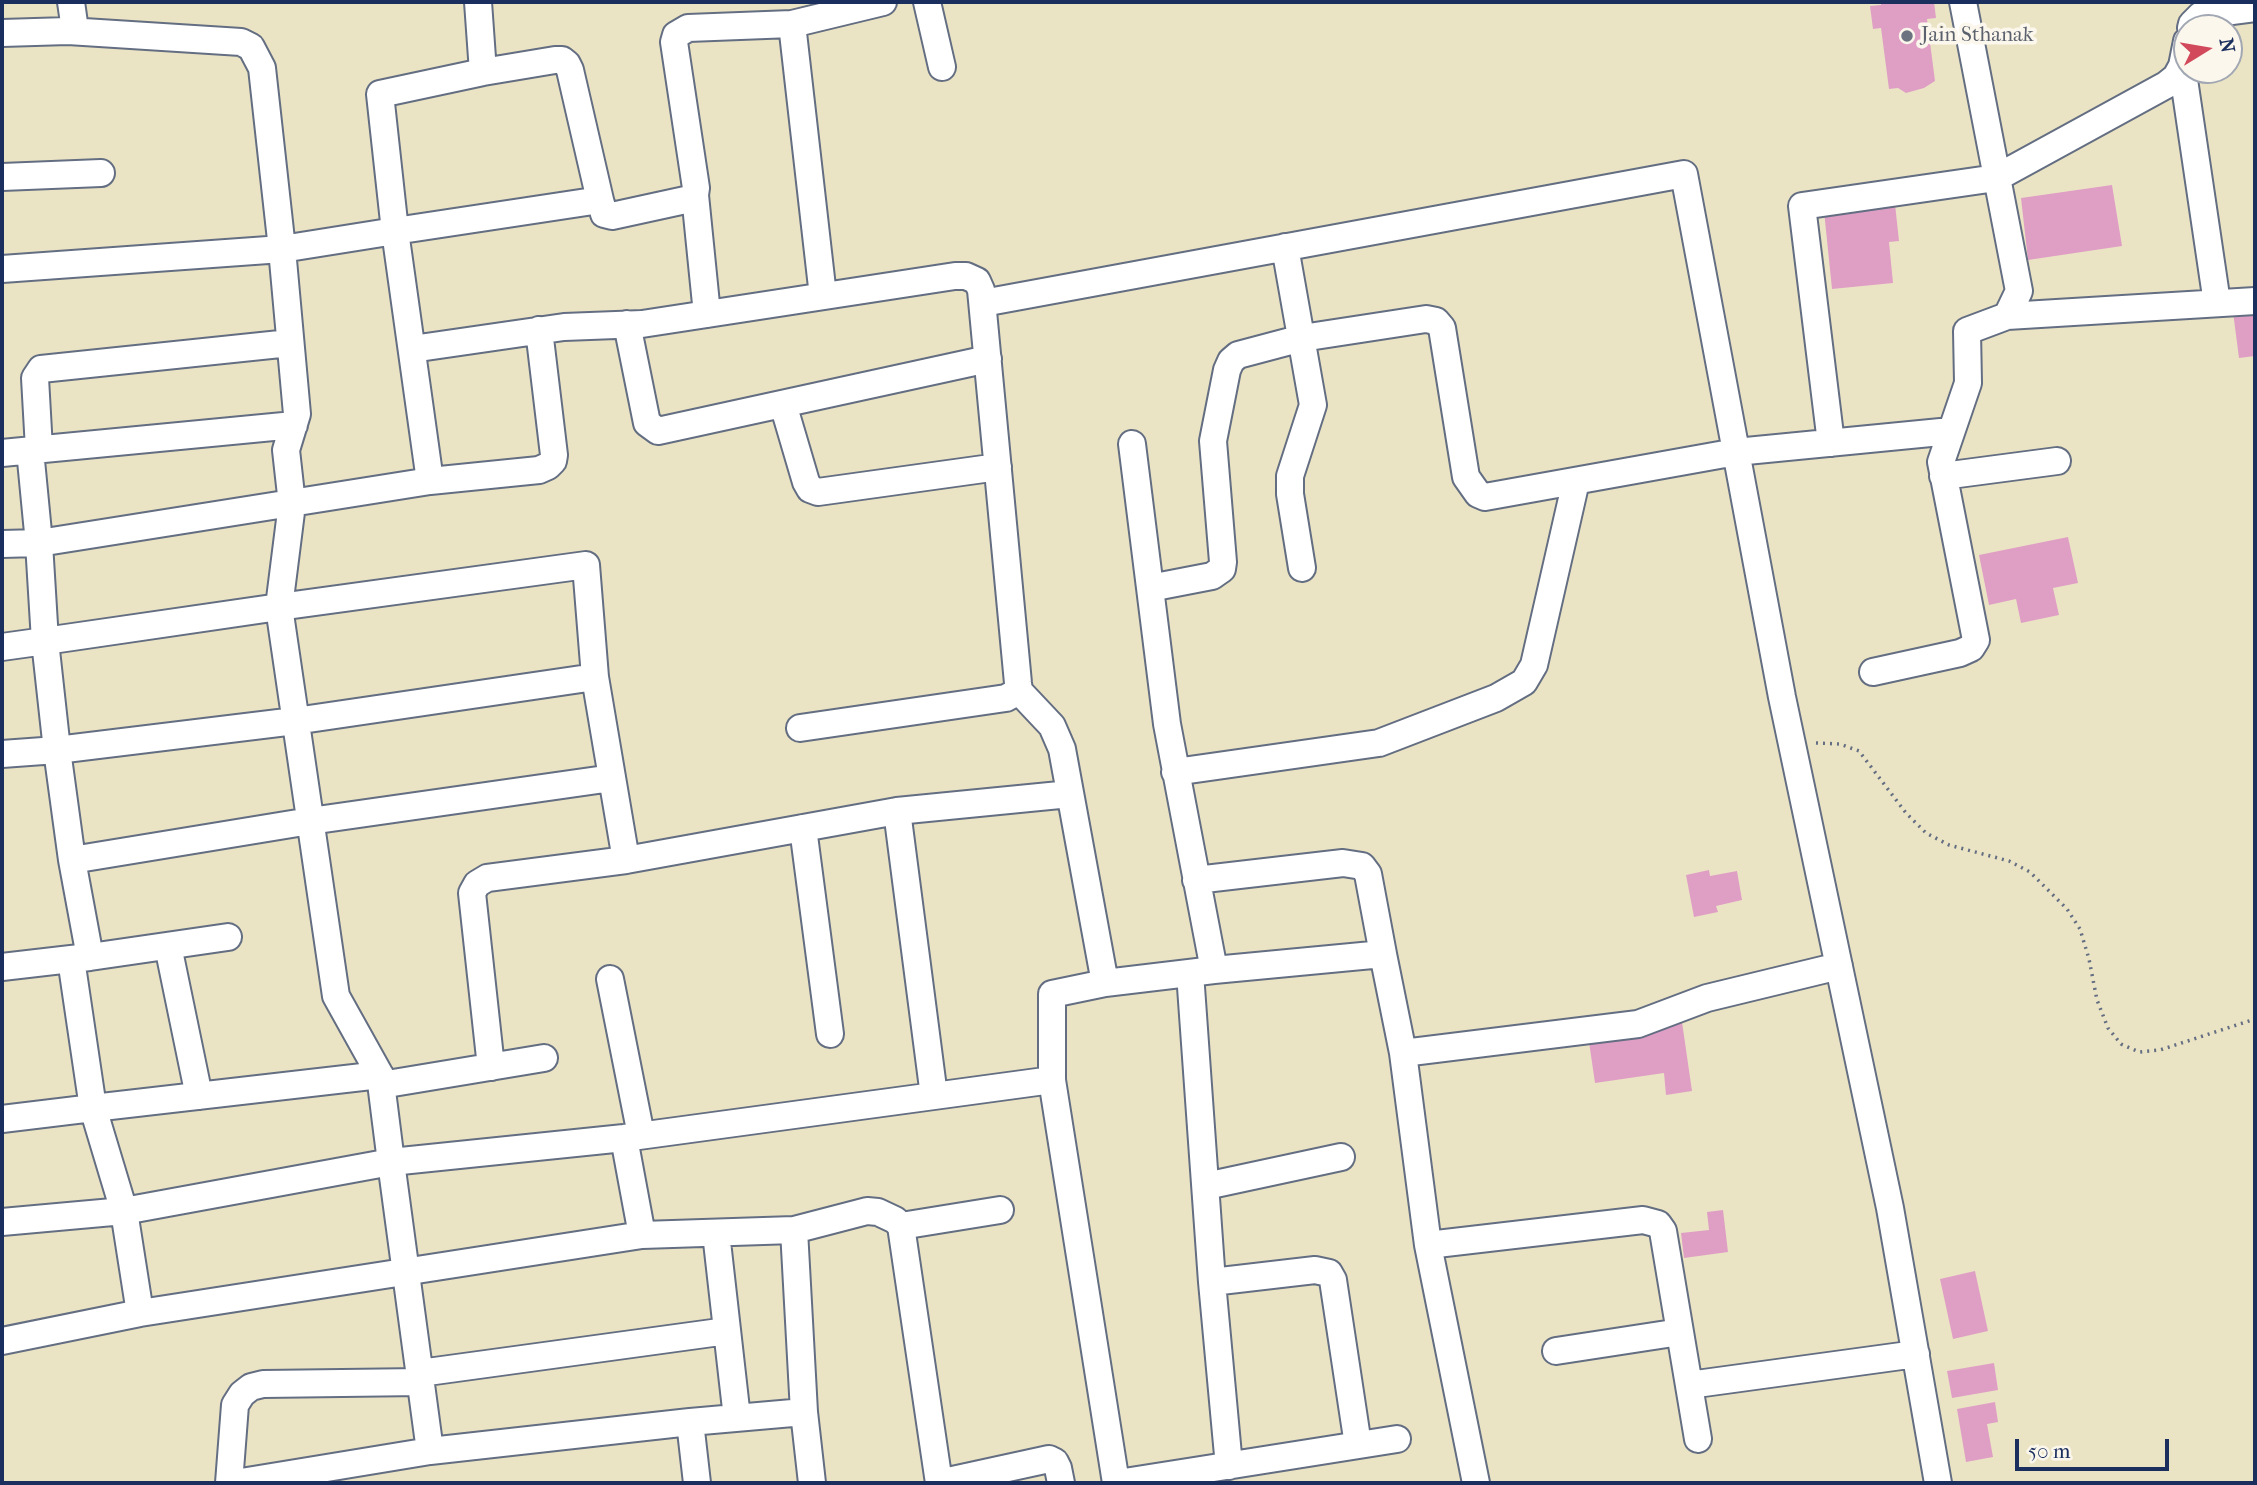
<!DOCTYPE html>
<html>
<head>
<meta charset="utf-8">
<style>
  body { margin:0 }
  #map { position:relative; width:2257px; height:1485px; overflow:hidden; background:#ebe4c4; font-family:"IM FELL French Canon",serif }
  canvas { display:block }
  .frame { position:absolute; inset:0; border:4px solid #1b2f5e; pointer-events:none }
  .north { position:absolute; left:2173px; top:14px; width:70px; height:70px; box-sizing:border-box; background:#fbf7ec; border:2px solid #a1a7b3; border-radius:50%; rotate:79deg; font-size:19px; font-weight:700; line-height:28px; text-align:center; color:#1b2f5e }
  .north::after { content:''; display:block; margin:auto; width:24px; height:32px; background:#d1495b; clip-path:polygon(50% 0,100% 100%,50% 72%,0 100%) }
  .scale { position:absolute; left:2015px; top:1439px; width:154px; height:32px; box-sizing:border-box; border:4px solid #1b2f5e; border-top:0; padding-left:9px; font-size:21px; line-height:24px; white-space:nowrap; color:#1b2f5e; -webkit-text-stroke:5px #fbf7ec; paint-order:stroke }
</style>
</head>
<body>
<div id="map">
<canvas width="2257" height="1485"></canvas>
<div class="frame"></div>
<div class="north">N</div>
<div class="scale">50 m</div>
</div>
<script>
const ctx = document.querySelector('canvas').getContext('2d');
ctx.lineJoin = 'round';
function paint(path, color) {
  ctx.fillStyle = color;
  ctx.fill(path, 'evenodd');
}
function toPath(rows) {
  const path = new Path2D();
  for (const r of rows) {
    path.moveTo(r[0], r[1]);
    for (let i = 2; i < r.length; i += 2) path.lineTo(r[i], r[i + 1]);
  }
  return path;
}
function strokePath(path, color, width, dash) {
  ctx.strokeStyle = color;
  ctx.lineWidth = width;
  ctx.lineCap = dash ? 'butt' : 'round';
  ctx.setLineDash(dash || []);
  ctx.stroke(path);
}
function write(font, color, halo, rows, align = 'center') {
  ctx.font = font + ' "IM FELL French Canon",serif';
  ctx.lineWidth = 7;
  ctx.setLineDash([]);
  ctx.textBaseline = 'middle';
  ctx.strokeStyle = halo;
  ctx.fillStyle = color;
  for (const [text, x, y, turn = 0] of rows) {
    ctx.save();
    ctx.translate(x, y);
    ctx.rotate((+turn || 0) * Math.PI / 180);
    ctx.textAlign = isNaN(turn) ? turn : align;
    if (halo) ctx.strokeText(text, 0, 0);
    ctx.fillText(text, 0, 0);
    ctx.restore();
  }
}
paint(toPath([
  [1881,2,1934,2,1936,18,1927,19,1935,81,1924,88,1906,93,1898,88,1889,89,1881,28,1873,29,1870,6,1881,5],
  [2112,185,2122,246,2028,260,2021,198],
  [1895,204,1899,241,1889,242,1893,283,1832,289,1824,211],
  [2255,309,2255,356,2239,358,2233,312],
  [2068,537,2078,583,2053,588,2059,615,2021,623,2016,599,1989,605,1979,555],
  [1709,870,1710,876,1737,871,1742,900,1716,906,1718,912,1694,917,1686,875],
  [1682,1022,1692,1091,1666,1095,1664,1073,1595,1083,1588,1035],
  [1723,1210,1728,1252,1684,1258,1681,1233,1709,1230,1707,1212],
  [1975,1271,1988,1331,1953,1339,1940,1279],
  [1994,1363,1998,1390,1952,1398,1947,1371],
  [1995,1402,1998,1422,1987,1424,1993,1457,1966,1462,1957,1409]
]), '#df9fc5');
const minor = toPath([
  [478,2,483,72,380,94,395,231,282,249,297,414,286,450,292,504,279,607,336,996,380,1075,391,1162,624,1138,934,1096,897,811,626,860,595,677],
  [927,2,942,67],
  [792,24,823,296],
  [2191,28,2192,24,2201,15,2255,8],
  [2,33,68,31,74,23,71,2],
  [2182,66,2217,303],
  [483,72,555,60,562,60,567,64,570,70,600,200],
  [2,177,101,173],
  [695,195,707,314],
  [1285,247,1313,405,1290,476,1290,494,1302,568],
  [2,269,282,249,262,68,251,47,241,42,68,31],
  [983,303,1684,174,1782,697,1890,1208,1938,1483],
  [2007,316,2255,301],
  [627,324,647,423,658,431,988,359],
  [412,349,564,327,642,324,955,276,966,276,977,281,981,290,1018,683,1019,691,1052,726,1062,749,1105,983],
  [783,404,806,482,810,489,818,492,998,467],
  [1831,443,1802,206,1996,178,2166,85,2176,77,2182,66,2187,41],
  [1132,444,1167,724,1214,970],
  [39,449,35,378,41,369,290,343],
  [2,453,294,425],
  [1943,476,2057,461],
  [430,481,395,231,600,200,604,214,612,216,690,199,695,195,696,188,674,42,676,35,688,28,792,24,883,2],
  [2,544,39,543,30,450],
  [1150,588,1212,576,1222,569,1223,562,1213,441,1227,370,1231,361,1238,355,1302,338,1426,319,1436,321,1442,328,1466,477,1478,494,1485,497,1736,452,1951,431],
  [2,647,45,641,279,607,586,565,595,677,295,721,57,750,45,641,39,543,430,481,539,470,548,466,553,461,554,455,539,330],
  [1873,672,1960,653,1971,648,1976,640,1941,462,1968,383,1967,331,2007,316,2019,291,1963,2],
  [800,728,1006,698,1019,691],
  [2,754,57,750,72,860,90,957,71,959],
  [1175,772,1379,743,1496,698,1524,682,1534,665,1576,481],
  [897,811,1070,794],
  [803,828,830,1034],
  [72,860,310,821,612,778],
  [1196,880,1343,863,1362,866,1368,874,1383,954],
  [168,946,199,1096],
  [90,957,228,937],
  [2,967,71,959,93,1108,2,1119],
  [1190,973,1212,1282,1229,1466],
  [610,979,641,1135],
  [1403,1053,1638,1024,1707,998,1839,966],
  [491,1067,472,893,477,884,487,878,626,860],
  [380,1075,93,1108,124,1211,391,1162,430,1451,690,1422,697,1483],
  [1052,1080,1116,1483],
  [381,1085,544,1058],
  [934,1096,1052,1080,1052,994,1105,983,1214,970,1383,954,1403,1053,1428,1245,1476,1483],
  [624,1138,642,1235,794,1230,804,1412,690,1422],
  [1206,1186,1341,1157],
  [2,1222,124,1211,140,1313,642,1235],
  [901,1226,1000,1210],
  [794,1230,867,1211,878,1212,895,1220,901,1226,939,1483,1049,1459,1055,1462,1058,1468,1061,1483],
  [716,1233,737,1418],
  [1428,1245,1643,1220,1658,1224,1663,1231,1698,1439],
  [1212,1282,1315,1270,1329,1273,1333,1280,1358,1445],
  [2,1341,140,1313],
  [1556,1351,1680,1332],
  [420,1373,727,1331],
  [1689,1385,1916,1354],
  [804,1412,812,1483],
  [229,1483,235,1405,242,1394,251,1387,263,1384,421,1382],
  [235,1483,430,1451],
  [1118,1483,1397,1439]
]);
strokePath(minor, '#646e82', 30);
strokePath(toPath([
  [1816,743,1840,744,1859,751,1906,813,1926,833,1949,845,2009,861,2030,872,2067,909,2080,929,2089,959,2097,1000,2108,1028,2121,1044,2139,1052,2160,1050,2255,1019]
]), '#646e82', 3.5, [2, 5]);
strokePath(minor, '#fff', 26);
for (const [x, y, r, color] of [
  [1907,36,7,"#6b7280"]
]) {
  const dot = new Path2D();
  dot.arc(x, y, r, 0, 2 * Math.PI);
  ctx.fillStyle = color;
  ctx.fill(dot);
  strokePath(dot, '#fbf7ec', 2.5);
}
write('21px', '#5b616d', '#fbf7ec', [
  ["Jain Sthanak",1921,36]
], 'left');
</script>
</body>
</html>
